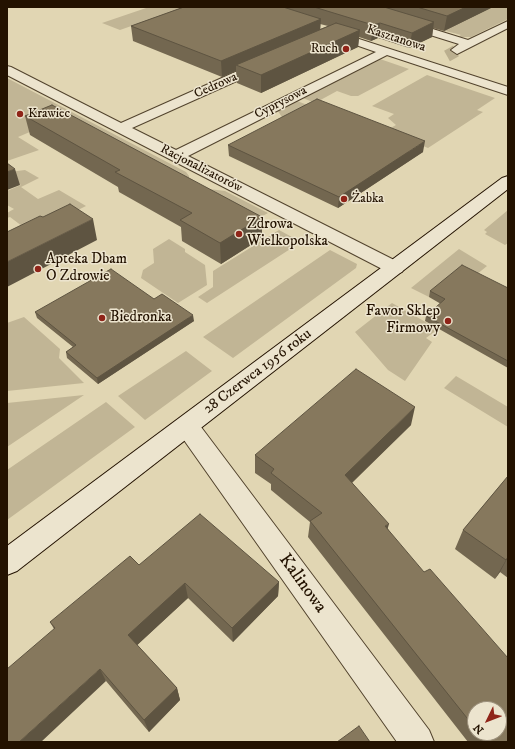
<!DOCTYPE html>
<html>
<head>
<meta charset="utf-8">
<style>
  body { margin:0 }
  #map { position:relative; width:515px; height:749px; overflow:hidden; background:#e1d6b3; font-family:"IM FELL DW Pica",serif }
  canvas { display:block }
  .frame { position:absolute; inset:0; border:8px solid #231200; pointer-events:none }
  .north { position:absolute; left:467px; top:701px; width:40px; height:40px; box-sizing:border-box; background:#ece4ce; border:1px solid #9c907c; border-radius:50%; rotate:227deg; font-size:11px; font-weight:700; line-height:16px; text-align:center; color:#231200 }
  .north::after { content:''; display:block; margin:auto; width:14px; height:18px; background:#8f2418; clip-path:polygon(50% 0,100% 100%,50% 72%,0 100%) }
</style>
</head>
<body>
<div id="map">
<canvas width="515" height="749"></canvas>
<div class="frame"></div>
<div class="north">N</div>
</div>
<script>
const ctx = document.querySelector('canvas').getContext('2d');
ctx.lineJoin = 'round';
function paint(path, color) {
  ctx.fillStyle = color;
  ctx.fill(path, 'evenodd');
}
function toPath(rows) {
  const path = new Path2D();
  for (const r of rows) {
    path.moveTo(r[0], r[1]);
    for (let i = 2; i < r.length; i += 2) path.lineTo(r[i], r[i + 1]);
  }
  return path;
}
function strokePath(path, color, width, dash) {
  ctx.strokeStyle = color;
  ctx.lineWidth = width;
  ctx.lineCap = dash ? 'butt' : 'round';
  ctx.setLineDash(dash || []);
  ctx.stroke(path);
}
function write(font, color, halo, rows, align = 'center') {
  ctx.font = font + ' "IM FELL DW Pica",serif';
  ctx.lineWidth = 3;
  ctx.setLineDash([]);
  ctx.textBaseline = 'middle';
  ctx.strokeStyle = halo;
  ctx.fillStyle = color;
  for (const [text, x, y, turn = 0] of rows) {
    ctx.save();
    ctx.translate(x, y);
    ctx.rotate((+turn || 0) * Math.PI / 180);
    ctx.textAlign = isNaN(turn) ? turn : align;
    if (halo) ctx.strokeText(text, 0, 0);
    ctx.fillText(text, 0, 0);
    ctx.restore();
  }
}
paint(toPath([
  [149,7,185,7,120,30,102,23],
  [493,7,508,7,508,19,471,37,458,37,461,35,446,31,442,33,415,24],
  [380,59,409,69,358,96,351,96,337,91,315,103,303,98],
  [427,75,495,98,477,110,483,112,428,148,385,131,396,125,388,118,394,114,372,106],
  [7,78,186,172,189,176,189,179,58,120,18,137,39,150,7,161],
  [297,101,318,109,283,119,278,111],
  [25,170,39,178,21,187,38,199,59,190,86,206,22,238,22,226,10,217,7,218,7,213,14,209,7,205,7,191,21,185,7,176,10,172],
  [209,189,225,191,268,213,248,224],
  [508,210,508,243,505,245,485,234,487,232,484,230],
  [279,230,301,242,207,303,198,297,213,287,213,271],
  [169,239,185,249,185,252,205,265,207,285,178,303,141,278,143,270,154,263,153,249],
  [459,249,487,266,476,275,429,297,411,288],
  [330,250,357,264,356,268,233,358,203,337],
  [392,303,438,329,426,338,432,342,405,381,388,370,355,332],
  [24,317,60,349,59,358,84,383,7,391,7,323],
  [186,351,212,371,145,420,118,396],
  [456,376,508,407,508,427,444,388],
  [84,395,7,447,7,403],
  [106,402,135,427,7,520,7,470]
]), '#c1b595');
strokePath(toPath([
  [447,56,456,51]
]), '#bbaf8f', 12, [12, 6]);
const street = toPath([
  [346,7,362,7,468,40,508,21,508,28,457,54,451,50,459,44,347,9,346,7],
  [331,30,508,87,508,95,387,55,188,156,402,264,404,268,402,272,395,274,388,272,7,75,7,66,11,67,121,123,260,61,268,61,270,64,268,67,132,128,176,150,376,52,327,35,325,33,327,31,331,30],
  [187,417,195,419,429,730,434,742,397,742,179,433,175,426,179,419,187,417]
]);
const secondary = toPath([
  [508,176,508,189,17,571,7,575,7,546,502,178,508,176]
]);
strokePath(street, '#52432d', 2);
strokePath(secondary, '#231200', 2);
paint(street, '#ece4ce');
paint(secondary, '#ece4ce');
paint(toPath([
  [184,7,493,7,444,31,433,28,432,37,409,48,378,38,371,41,359,37,358,47,261,93,237,83,236,71,222,77,133,41,131,26],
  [320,24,328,26,320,29],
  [25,116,262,238,221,264,182,241,181,227,119,192,118,187,30,135],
  [228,145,423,152,338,208,229,156],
  [508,288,508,368,425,321,426,316,441,304,429,297,430,291],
  [154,299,194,321,98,384,67,358,66,352,73,347,37,318,35,312],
  [411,425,352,483,388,529,508,742,468,742,308,537,310,522,271,490,271,484,255,473,255,455],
  [475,709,499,733,475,733],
  [508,476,508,578,500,572,495,579,455,549,463,530],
  [139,565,279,582,278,596,233,642,188,598,137,645,177,688,180,700,149,732,106,681,54,629,50,622]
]), '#736750');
paint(toPath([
  [466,7,493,7,444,31,447,16],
  [321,19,320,34,236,65,236,71,222,77,221,61],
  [434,22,432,37,409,48,412,33],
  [380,23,378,38,371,41,373,25],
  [360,30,358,47,261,93,261,75],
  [425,141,423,152,338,208,339,197],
  [15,169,20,185,7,190,7,172],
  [262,217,262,238,221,264,220,243],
  [93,219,97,240,7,287,7,262],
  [193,315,194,321,98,384,97,378],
  [415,407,411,425,342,492,345,475],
  [389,524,384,541,385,526],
  [508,557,500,572,495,579,506,560],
  [279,582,278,596,233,642,232,628],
  [185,583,188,598,133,649,128,635],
  [100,669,106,681,41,742,19,742],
  [177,688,180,700,149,732,144,720]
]), '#5e5441');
const building = toPath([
  [184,7,283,7,321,19,221,61,131,26,184,7],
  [314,7,384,7,434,22,412,33,380,23,373,25,314,7],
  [417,7,466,7,447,16,417,7],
  [336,23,360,30,261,75,236,65,336,23],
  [317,99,425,141,339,197,228,145,317,99],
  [52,105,262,217,220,243,180,220,192,213,115,172,120,170,25,116,52,105],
  [7,163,15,169,7,172,7,163],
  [70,204,93,219,7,262,7,232,40,216,43,217,70,204],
  [462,265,508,288,508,361,426,316,445,299,430,291,462,265],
  [111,269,154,299,162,294,193,315,97,378,66,352,76,345,35,312,111,269],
  [356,369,415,407,345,475,389,524,385,526,424,572,430,569,508,658,508,742,486,742,479,733,499,733,499,709,475,709,475,728,310,521,322,513,271,473,274,469,255,455,356,369],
  [508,476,508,557,506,560,463,530,508,476],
  [200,514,279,582,232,628,185,583,128,635,177,688,144,720,100,669,19,742,7,742,7,669,55,628,50,622,130,556,139,565,200,514],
  [359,726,370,742,337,742,359,726]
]);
paint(building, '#86785d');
strokePath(building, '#5e5441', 1);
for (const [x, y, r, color] of [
  [346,49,4,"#8f2418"],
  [20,114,4,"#8f2418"],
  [344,199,4,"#8f2418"],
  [239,234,4,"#8f2418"],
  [38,269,4,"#8f2418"],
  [102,318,4,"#8f2418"],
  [448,321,4,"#8f2418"]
]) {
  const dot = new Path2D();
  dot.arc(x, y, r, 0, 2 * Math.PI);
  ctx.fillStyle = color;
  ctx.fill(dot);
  strokePath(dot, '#ece4ce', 1.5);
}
write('13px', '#231200', '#ece4ce', [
  ["Kasztanowa",396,39,18],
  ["Cedrowa",216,86,-24],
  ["Cyprysowa",281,103,-27],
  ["Racjonalizatorów",201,169,27]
]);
write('13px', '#231200', '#ece4ce', [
  ["Ruch",338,49,"right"],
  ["Krawiec",28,114],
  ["Żabka",352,199]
], 'left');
write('15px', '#231200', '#ece4ce', [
  ["Zdrowa",247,225],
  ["Wielkopolska",247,242],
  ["Apteka Dbam",46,260],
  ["O Zdrowie",46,277],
  ["Fawor Sklep",440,312,"right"],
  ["Firmowy",440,329,"right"],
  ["Biedronka",110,318]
], 'left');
write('15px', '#231200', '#ece4ce', [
  ["28 Czerwca 1956 roku",258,372,-37]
]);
write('18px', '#231200', '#ece4ce', [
  ["Kalinowa",302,584,54]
]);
</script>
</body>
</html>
